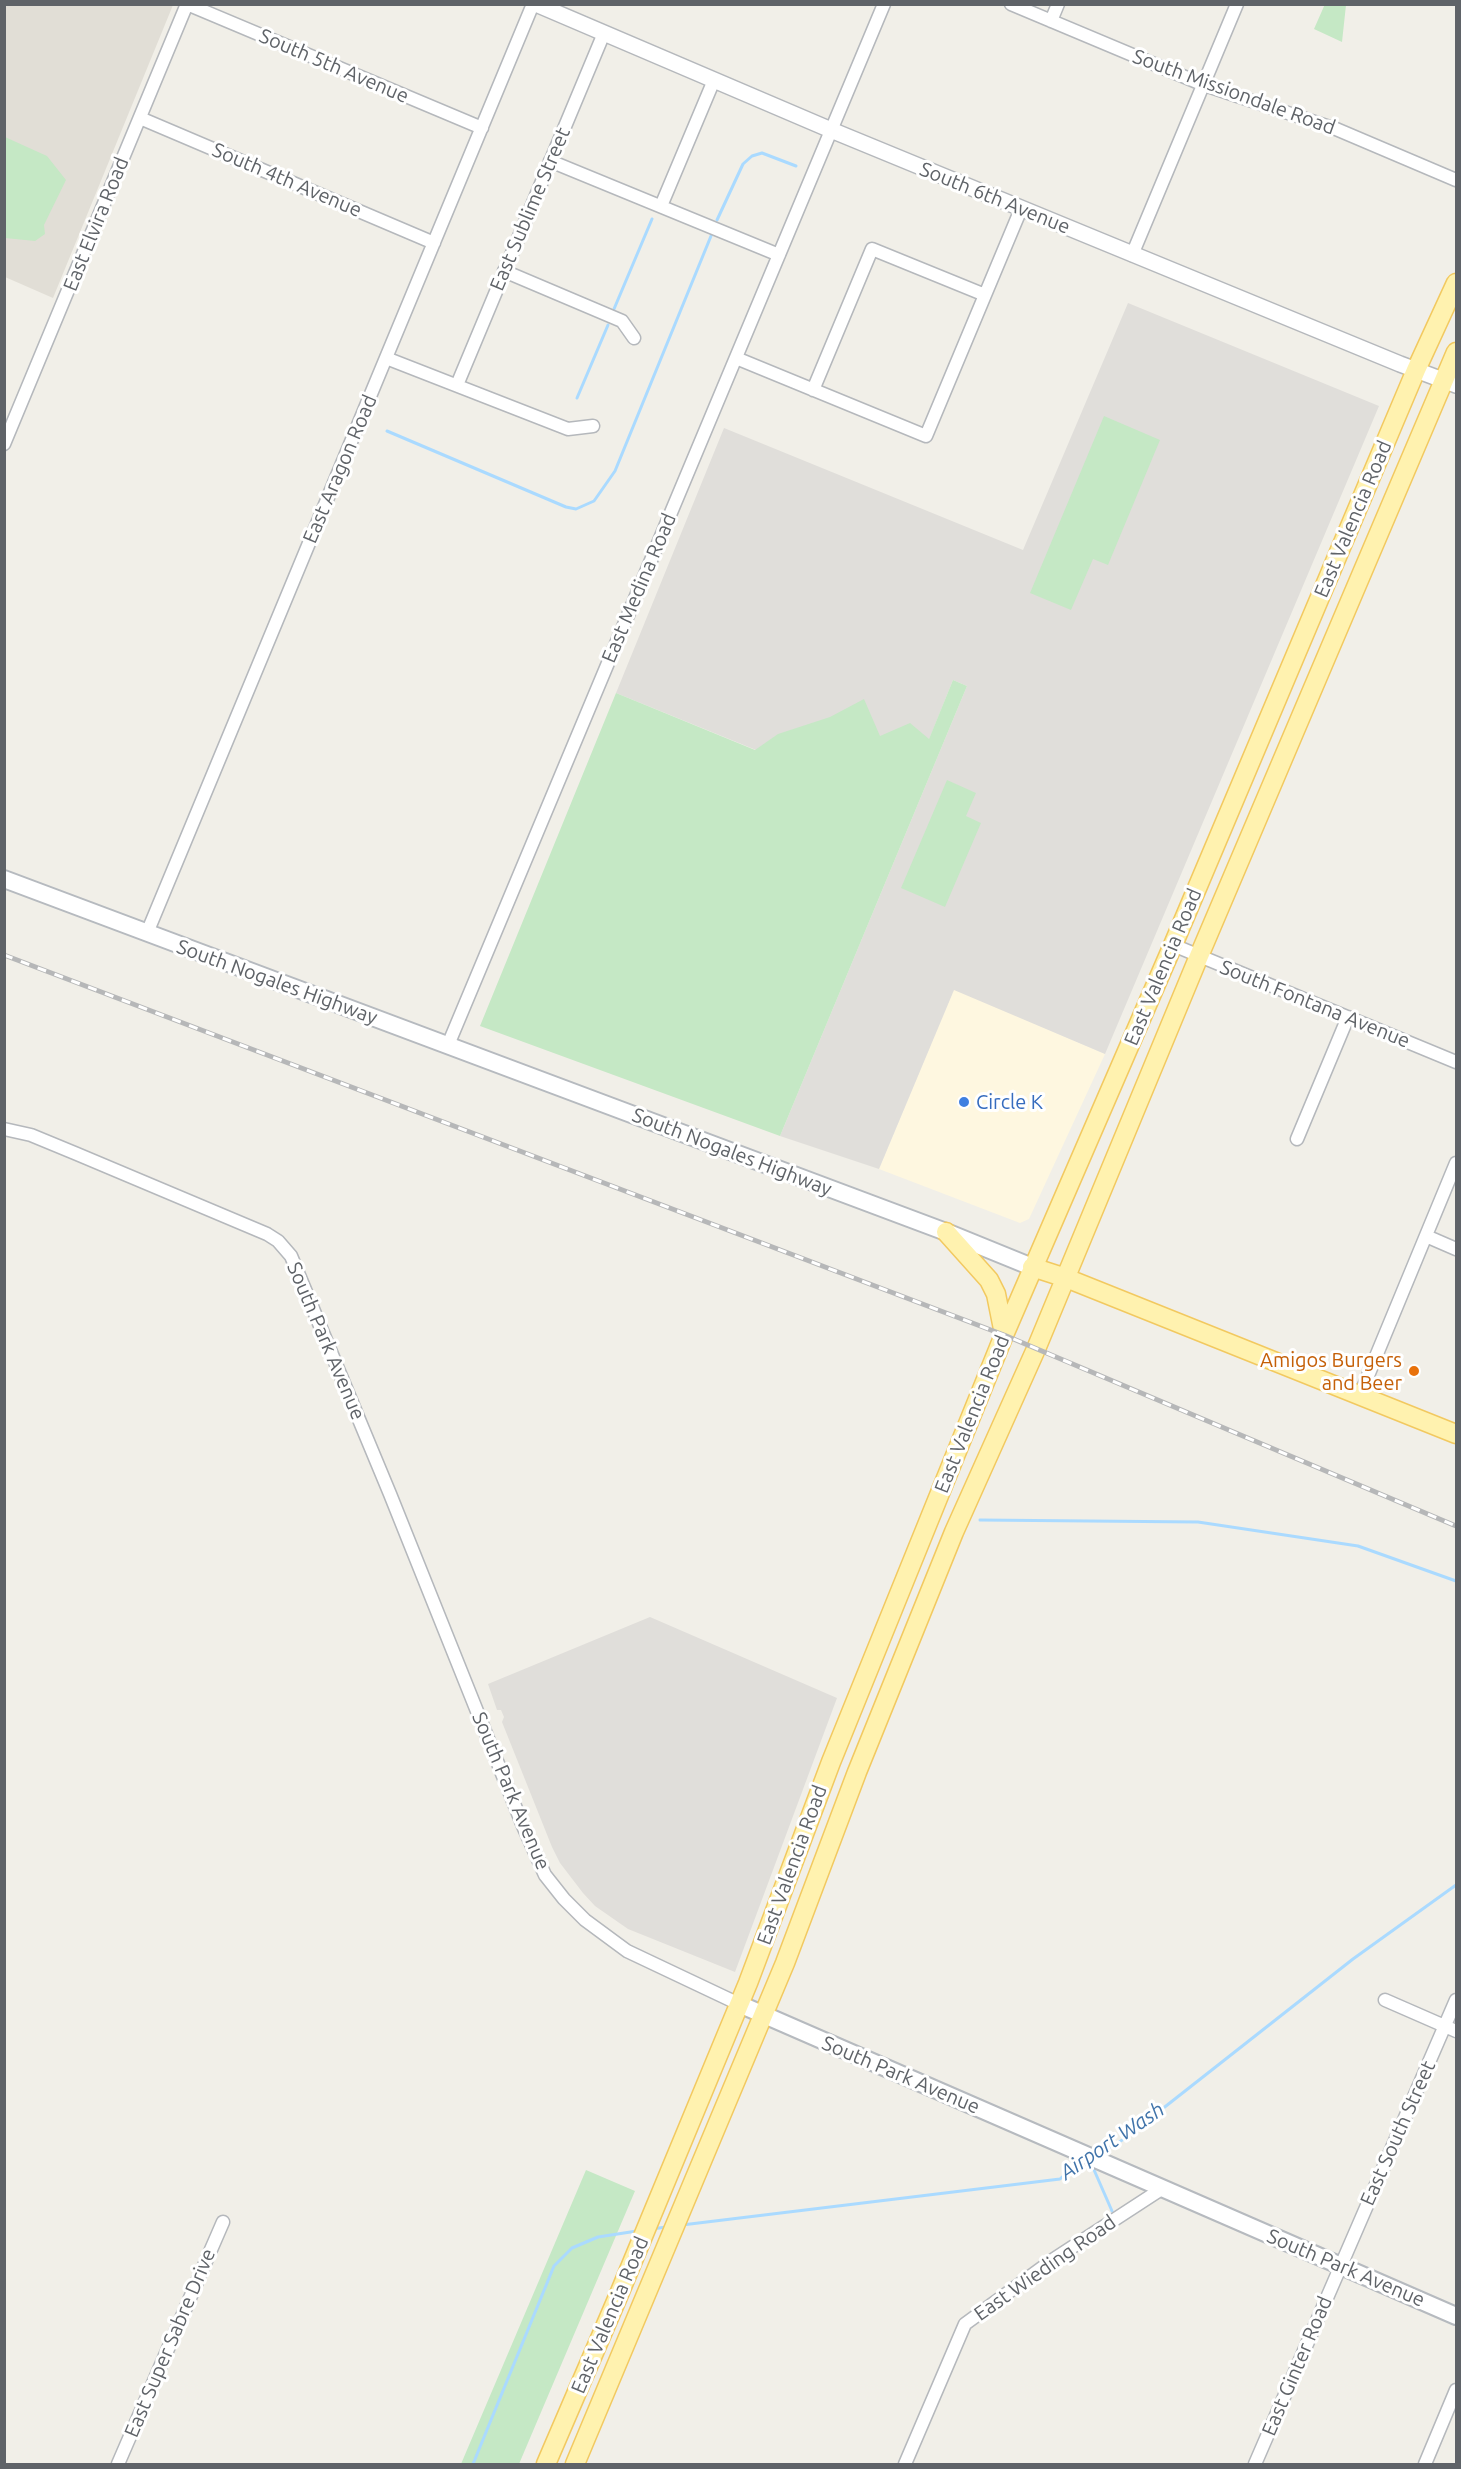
<!DOCTYPE html>
<html>
<head>
<meta charset="utf-8">
<style>
  body { margin:0 }
  #map { position:relative; width:1461px; height:2469px; overflow:hidden; background:#f1efe8; font-family:Ubuntu,sans-serif }
  canvas { display:block }
  .frame { position:absolute; inset:0; border:6px solid #5f6368; pointer-events:none }
</style>
</head>
<body>
<div id="map">
<canvas width="1461" height="2469"></canvas>
<div class="frame"></div>
</div>
<script>
const ctx = document.querySelector('canvas').getContext('2d');
ctx.lineJoin = 'round';
function paint(path, color) {
  ctx.fillStyle = color;
  ctx.fill(path, 'evenodd');
}
function toPath(rows) {
  const path = new Path2D();
  for (const r of rows) {
    path.moveTo(r[0], r[1]);
    for (let i = 2; i < r.length; i += 2) path.lineTo(r[i], r[i + 1]);
  }
  return path;
}
function strokePath(path, color, width, dash) {
  ctx.strokeStyle = color;
  ctx.lineWidth = width;
  ctx.lineCap = dash ? 'butt' : 'round';
  ctx.setLineDash(dash || []);
  ctx.stroke(path);
}
function write(font, color, halo, rows, align = 'center') {
  ctx.font = font + ' Ubuntu,sans-serif';
  ctx.lineWidth = 6;
  ctx.setLineDash([]);
  ctx.textBaseline = 'middle';
  ctx.strokeStyle = halo;
  ctx.fillStyle = color;
  for (const [text, x, y, turn = 0] of rows) {
    ctx.save();
    ctx.translate(x, y);
    ctx.rotate((+turn || 0) * Math.PI / 180);
    ctx.textAlign = isNaN(turn) ? turn : align;
    if (halo) ctx.strokeText(text, 0, 0);
    ctx.fillText(text, 0, 0);
    ctx.restore();
  }
}
paint(toPath([
  [954,989,1105,1054,1029,1219,1020,1223,879,1169]
]), '#fef7e0');
paint(toPath([
  [1128,303,1379,406,1105,1054,954,990,879,1169,780,1136,967,686,953,680,901,809,616,693,724,428,1023,550],
  [650,1617,837,1698,735,1972,628,1929,595,1906,583,1893,560,1863,552,1847,502,1722,504,1717,501,1710,497,1710,488,1684]
]), '#e0deda');
paint(toPath([
  [4,5,173,5,53,298,5,277]
]), '#e1ded6');
paint(toPath([
  [1325,4,1346,5,1342,42,1314,29],
  [5,137,47,156,66,180,44,225,45,234,35,241,5,238],
  [1104,416,1160,440,1108,565,1093,559,1071,610,1030,593],
  [953,680,967,686,780,1136,480,1026,616,693,755,750,778,734,830,717,864,699,880,736,910,723,929,739],
  [947,780,976,793,966,816,981,823,945,907,901,888],
  [586,2170,635,2191,519,2464,461,2464]
]), '#c5e8c5');
strokePath(toPath([
  [717,220,743,164,752,156,762,153,796,166],
  [614,309,652,219],
  [577,398,608,325],
  [387,431,566,507,576,509,594,501,615,471,711,236],
  [980,1520,1198,1522,1358,1546,1456,1581],
  [1100,2153,1124,2139,1353,1959,1456,1885],
  [1091,2163,1112,2211],
  [682,2225,1060,2179,1073,2167,1086,2160],
  [652,2229,666,2227],
  [473,2464,554,2266,572,2248,598,2237,637,2231]
]), '#aadaff', 3);
const minor = toPath([
  [187,4,482,128],
  [1011,4,1204,85,1336,129,1456,180],
  [1051,21,1058,4],
  [140,118,434,243],
  [550,161,779,255],
  [661,206,714,80],
  [1132,255,1237,4],
  [504,271,622,321,634,338],
  [386,358,568,429,593,426],
  [736,358,926,436,1021,209],
  [457,385,604,33],
  [813,390,872,249,985,295],
  [4,444,187,4],
  [147,933,533,4],
  [1173,945,1456,1062],
  [448,1045,884,4],
  [4,1129,31,1135,77,1154,267,1234,278,1241,291,1256,390,1494,523,1826,545,1875,564,1899,585,1920,627,1951,739,2004],
  [1297,1139,1348,1017],
  [1426,1236,1456,1249],
  [1360,1395,1456,1163],
  [1385,2000,1456,2031],
  [118,2464,223,2222],
  [905,2464,965,2324,1054,2259,1163,2188],
  [1255,2464,1456,2000],
  [1425,2464,1456,2390]
]);
const tertiary = toPath([
  [536,4,831,130,1400,364,1456,385]
]);
const secondary = toPath([
  [4,879,946,1232,1032,1267],
  [739,2004,1456,2316]
]);
const primary = toPath([
  [946,1232,989,1280,996,1294,1004,1334],
  [1032,1267,1066,1278,1456,1434],
  [546,2464,617,2299,748,1983,831,1762,1004,1335,1173,945,1416,370,1456,283],
  [575,2464,785,1963,857,1772,954,1532,1036,1349,1199,956,1456,352]
]);
strokePath(minor, '#b5b8bc', 15);
strokePath(tertiary, '#b5b8bc', 18);
strokePath(secondary, '#b6babf', 20);
strokePath(primary, '#f2c960', 21);
strokePath(minor, '#fff', 12);
strokePath(tertiary, '#fff', 15);
strokePath(secondary, '#fff', 16);
strokePath(primary, '#fff2af', 18);
const rail = toPath([
  [4,955,1004,1335,1456,1526]
]);
strokePath(rail, '#b6b7b8', 5);
strokePath(rail, '#fff', 3, [9]);
for (const [x, y, r, color] of [
  [964,1102,6,"#3f7fe0"],
  [1414,1371,6,"#e8710a"]
]) {
  const dot = new Path2D();
  dot.arc(x, y, r, 0, 2 * Math.PI);
  ctx.fillStyle = color;
  ctx.fill(dot);
  strokePath(dot, '#fff', 2);
}
write('20px', '#5f6368', '#fff', [
  ["South 5th Avenue",334,66,23],
  ["South Missiondale Road",1234,92,20],
  ["South 4th Avenue",287,180,23],
  ["South 6th Avenue",995,198,22],
  ["East Sublime Street",530,209,-67],
  ["East Elvira Road",96,224,-68],
  ["East Aragon Road",340,469,-67],
  ["East Valencia Road",1353,519,-67],
  ["East Medina Road",639,588,-67],
  ["East Valencia Road",1163,967,-67],
  ["South Nogales Highway",277,982,20],
  ["South Fontana Avenue",1315,1004,22],
  ["South Nogales Highway",732,1152,21],
  ["South Park Avenue",326,1341,67],
  ["East Valencia Road",972,1414,-68],
  ["South Park Avenue",511,1791,67],
  ["East Valencia Road",792,1865,-70],
  ["South Park Avenue",901,2075,23],
  ["East South Street",1398,2133,-66],
  ["East Wieding Road",1045,2268,-35],
  ["South Park Avenue",1346,2268,23],
  ["East Valencia Road",610,2315,-67],
  ["East Super Sabre Drive",170,2343,-67],
  ["East Ginter Road",1297,2366,-67]
]);
write('20px', '#366cbe', '#fff', [
  ["Circle K",976,1102]
], 'left');
write('20px', '#c56008', '#fff', [
  ["Amigos Burgers",1402,1360],
  ["and Beer",1402,1383]
], 'right');
write('italic 21px', '#4174aa', '#fff', [
  ["Airport Wash",1112,2141,-34]
]);
</script>
</body>
</html>
